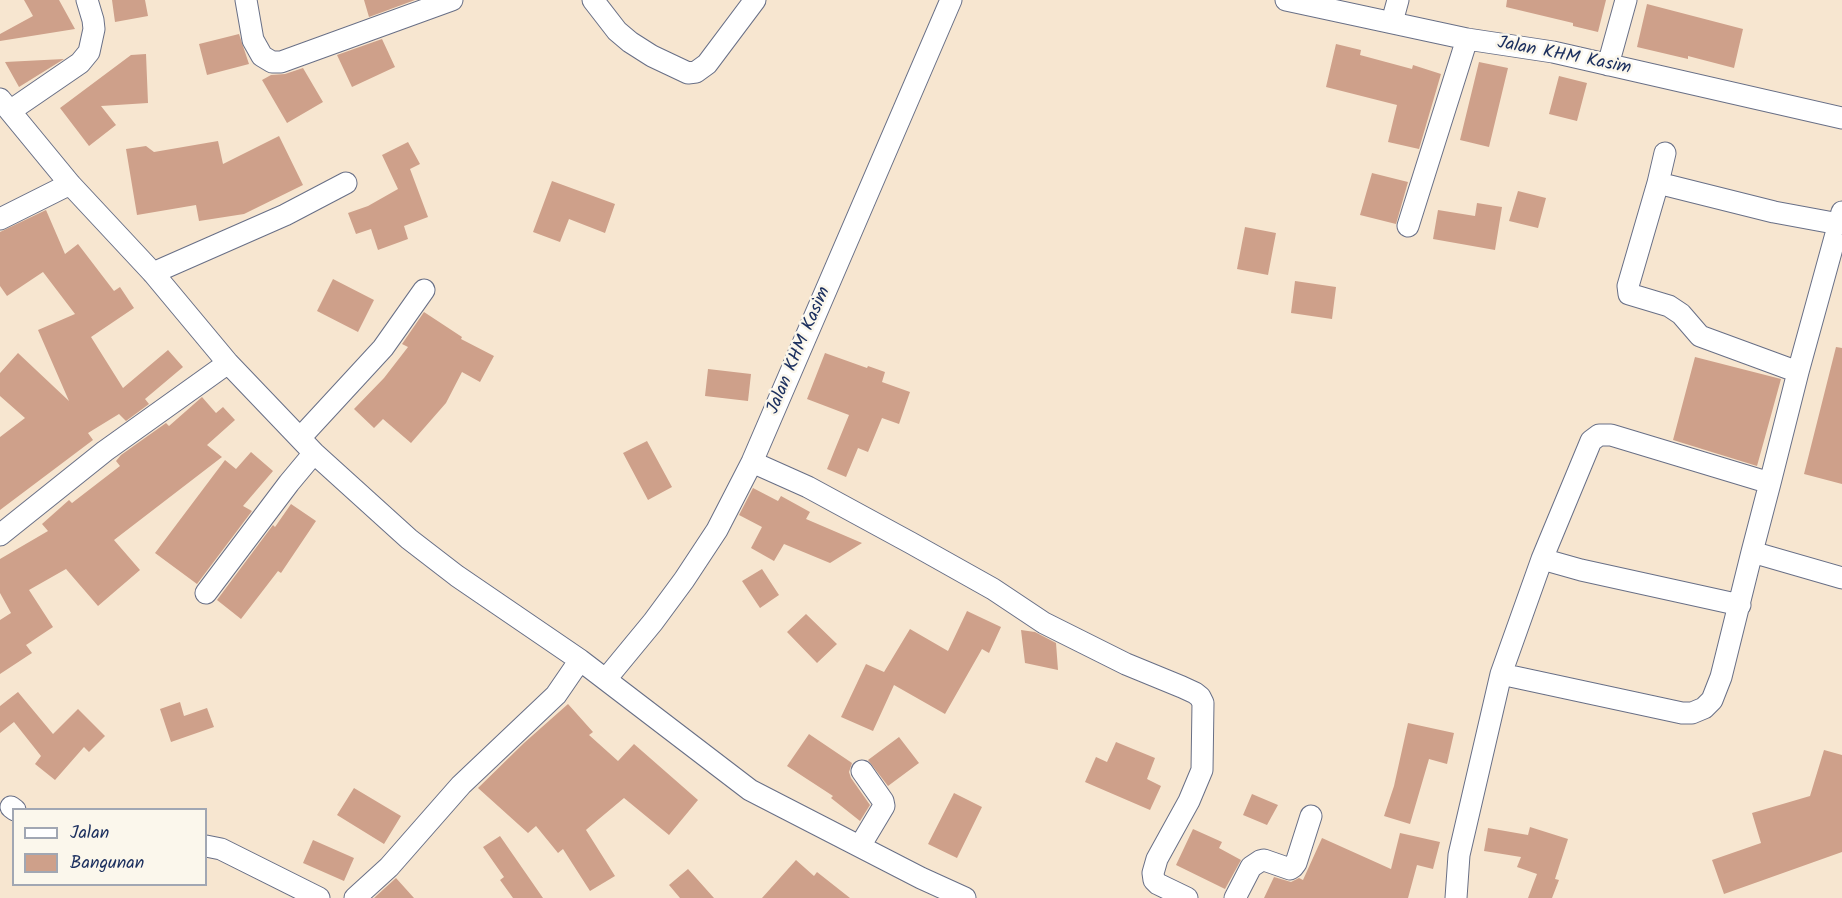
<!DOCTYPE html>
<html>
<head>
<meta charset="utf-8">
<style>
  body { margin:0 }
  #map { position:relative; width:1842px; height:898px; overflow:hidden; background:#f7e6d0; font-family:Kalam,sans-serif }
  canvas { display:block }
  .legend { position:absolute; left:12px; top:808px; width:195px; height:78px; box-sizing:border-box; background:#fbf7ec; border:2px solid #a1a7b3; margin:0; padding:8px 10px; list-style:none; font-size:18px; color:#1b2f5e }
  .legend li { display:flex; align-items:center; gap:12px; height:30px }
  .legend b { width:30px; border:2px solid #a1a7b3 }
</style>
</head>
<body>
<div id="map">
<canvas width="1842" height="898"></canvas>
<ul class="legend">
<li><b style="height:8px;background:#fff"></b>Jalan</li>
<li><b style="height:16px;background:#cea08a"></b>Bangunan</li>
</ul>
</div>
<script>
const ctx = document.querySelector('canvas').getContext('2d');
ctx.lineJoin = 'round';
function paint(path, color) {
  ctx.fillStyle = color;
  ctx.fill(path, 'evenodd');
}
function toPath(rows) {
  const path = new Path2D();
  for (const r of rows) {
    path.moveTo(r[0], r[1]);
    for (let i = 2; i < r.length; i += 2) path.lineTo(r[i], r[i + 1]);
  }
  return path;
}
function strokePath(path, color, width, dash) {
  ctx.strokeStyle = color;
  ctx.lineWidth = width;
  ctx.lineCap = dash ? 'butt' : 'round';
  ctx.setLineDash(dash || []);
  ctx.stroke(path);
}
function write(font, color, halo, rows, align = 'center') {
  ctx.font = font + ' Kalam,sans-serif';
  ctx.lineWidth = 5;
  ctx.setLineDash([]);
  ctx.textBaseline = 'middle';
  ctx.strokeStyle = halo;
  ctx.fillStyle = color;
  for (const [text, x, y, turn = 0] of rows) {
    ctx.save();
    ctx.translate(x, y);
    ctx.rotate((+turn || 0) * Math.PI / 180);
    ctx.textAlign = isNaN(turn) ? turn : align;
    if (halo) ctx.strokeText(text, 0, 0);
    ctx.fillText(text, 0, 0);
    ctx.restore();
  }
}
paint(toPath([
  [24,0,59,0,75,29,0,41,0,34,33,16],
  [112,0,145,0,148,16,115,22],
  [364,0,415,0,369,17],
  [1507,0,1606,0,1598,32,1573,26,1573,23,1506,7],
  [1647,4,1743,29,1734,68,1688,56,1688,59,1637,47],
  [239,34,249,64,207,75,199,44],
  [382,39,395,67,352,87,337,55],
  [1336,44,1361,50,1360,55,1412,69,1413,65,1441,74,1419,149,1388,142,1397,105,1326,87],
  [146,54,148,103,101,106,116,125,89,146,60,108,131,55],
  [64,59,19,87,5,62],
  [1479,62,1508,68,1489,147,1460,140],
  [303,68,323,102,287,123,262,80,271,75,285,74],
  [1559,76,1587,83,1577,121,1549,114],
  [279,136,303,185,244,214,199,221,196,205,137,215,126,149,146,146,154,152,218,141,223,164],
  [408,142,420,164,410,169,428,217,404,226,408,239,378,250,371,229,356,234,348,213,368,206,398,189,382,155],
  [1372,173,1408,182,1396,224,1360,215],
  [552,181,615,204,605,233,569,219,560,242,533,232],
  [1518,191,1546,198,1538,228,1509,221],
  [1477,203,1502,207,1495,250,1433,239,1438,210,1475,216],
  [46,210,65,254,78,244,114,291,120,287,134,308,91,337,123,388,168,350,183,367,145,399,149,404,126,421,119,414,88,433,93,440,0,510,0,437,25,418,0,396,0,373,18,353,69,401,38,330,75,314,43,272,7,296,0,286,0,232],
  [1245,227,1276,233,1268,275,1237,269],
  [333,279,374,300,358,332,317,311],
  [1295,281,1336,287,1332,319,1291,313],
  [424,312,462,337,461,339,494,356,480,382,462,372,446,403,411,443,383,419,374,428,354,409,384,378,408,347,402,344],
  [1836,347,1842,348,1842,484,1804,474],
  [825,353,867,368,868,366,885,372,882,382,910,392,899,424,882,418,868,452,858,448,846,477,827,469,849,415,807,399],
  [1695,357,1781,379,1757,466,1673,440],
  [708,369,751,374,748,401,705,396],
  [202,397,216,413,223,407,235,420,207,445,222,457,114,540,140,570,98,606,66,569,29,590,53,627,26,645,32,653,0,674,0,620,11,613,0,593,0,559,48,531,42,524,69,500,72,503,120,466,116,461,121,455,166,423,169,426],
  [647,441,672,487,648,500,623,453],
  [251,452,273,471,243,506,252,511,197,584,155,553,225,460,236,469],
  [753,488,778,501,781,496,810,512,806,519,862,543,830,563,784,544,774,561,751,548,762,527,739,515],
  [291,504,316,521,281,573,278,571,241,619,217,600,273,525,275,527],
  [762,569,779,595,760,608,742,581],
  [967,611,1001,627,989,653,982,649,945,714,894,685,873,731,841,717,866,664,884,672,910,629,948,651],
  [806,614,837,644,817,663,787,632],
  [1021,630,1035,632,1056,643,1058,670,1025,663],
  [18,692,53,734,78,709,105,736,89,752,84,747,55,780,35,764,41,756,14,722,0,733,0,706],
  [180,702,184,716,207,708,214,727,171,742,160,709],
  [568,704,593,732,589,735,618,761,634,744,698,800,669,835,624,798,587,829,586,830,615,876,590,891,563,849,558,853,536,826,528,833,478,788,524,743],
  [1408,723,1454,733,1447,764,1429,759,1410,824,1384,816,1394,786],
  [809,734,852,763,849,772,851,778,870,805,860,821,831,798,833,796,787,766],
  [899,737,919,763,888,786,868,760],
  [1116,742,1155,758,1147,779,1161,786,1150,810,1085,782,1096,757,1107,762],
  [1824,750,1842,755,1842,852,1724,894,1712,860,1761,843,1752,813,1810,796],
  [354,788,401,816,384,844,337,815],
  [954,793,982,807,957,858,928,844],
  [1252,794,1278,805,1267,825,1243,815],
  [1530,827,1568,839,1555,879,1559,880,1552,898,1528,898,1537,874,1517,867,1521,857,1484,851,1488,828,1528,835],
  [1193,829,1222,842,1219,848,1241,860,1225,889,1176,865],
  [1400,833,1440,842,1433,869,1417,865,1408,898,1264,898,1274,877,1291,882,1299,878,1303,880,1322,838,1391,869],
  [500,836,543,898,513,898,500,880,504,877,483,847],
  [313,840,354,858,344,881,303,863],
  [796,860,814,876,817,872,850,898,762,898],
  [688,869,714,898,680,898,669,885],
  [396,878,414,898,374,898]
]), '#cea08a');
const minor = toPath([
  [246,0,253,40,262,56,272,62,281,62,452,0],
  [593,0,617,31,630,42,652,56,688,73,696,72,707,64,755,0],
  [1286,0,1467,39,1553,52,1842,118],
  [1392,22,1398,0],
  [1608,65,1626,0],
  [0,99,70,184,153,273,228,363,314,453,409,539,457,576,580,660,750,790,921,878,965,898],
  [10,111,80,63,89,52,94,29,93,20,87,0],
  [1665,153,1658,183,1774,212,1839,224],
  [1658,183,1628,286,1629,294,1669,306,1681,314,1700,336,1798,372],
  [0,219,70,184],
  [1408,226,1467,39],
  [153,273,285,215,346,183],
  [300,438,383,348,424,290],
  [752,462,808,487,911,543,993,589,1044,623,1126,664,1182,687,1195,693,1200,697,1203,703,1202,770,1189,801,1157,859,1153,873,1154,880,1158,884,1187,898],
  [1770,483,1611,435,1599,435,1591,441,1542,559,1501,674,1682,713,1692,713,1704,708,1712,700,1721,677,1752,552,1770,483,1798,372,1842,212],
  [0,535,105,451,228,363],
  [1752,552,1842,578],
  [1542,559,1581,570,1740,605],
  [206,593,289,483,314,453],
  [606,679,653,622,684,580,717,530,752,462,951,0],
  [11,807,15,810],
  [206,846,221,849,319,898],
  [860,846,884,806,883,801,862,771],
  [355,898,389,867,461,785,556,695,580,660],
  [1235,898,1251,867,1260,861,1264,860,1290,869,1293,867,1296,863,1311,816],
  [1456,898,1459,855,1501,674]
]);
strokePath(minor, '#686f86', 23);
strokePath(minor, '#fff', 21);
write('18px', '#1b2f5e', '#fbf7ec', [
  ["Jalan KHM Kasim",1564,57,11],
  ["Jalan KHM Kasim",800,351,-67]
]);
</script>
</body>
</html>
